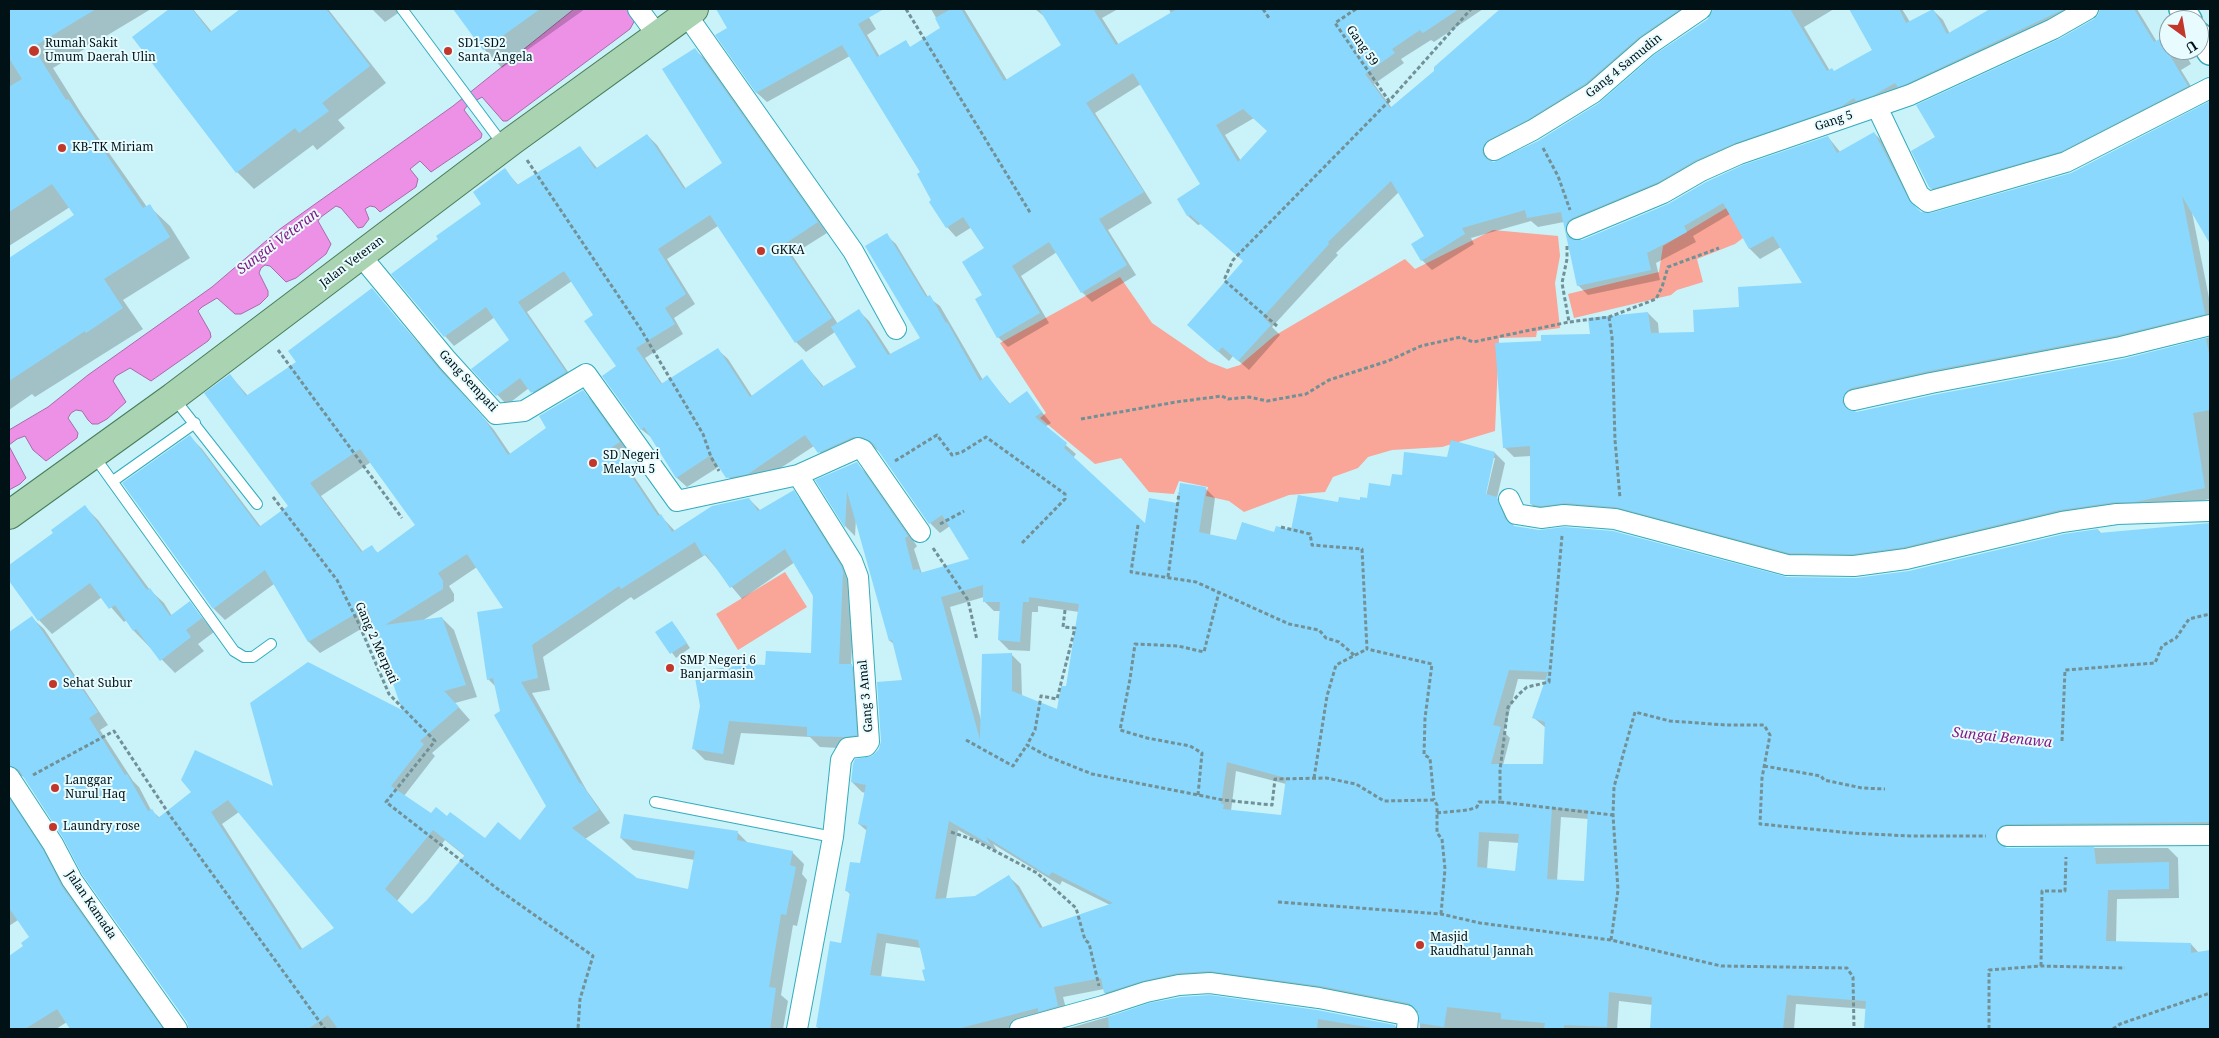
<!DOCTYPE html>
<html>
<head>
<meta charset="utf-8">
<style>
  body { margin:0 }
  #map { position:relative; width:2219px; height:1038px; overflow:hidden; background:#caf2f9; font-family:"Noto Serif",serif }
  canvas { display:block }
  .frame { position:absolute; inset:0; border:10px solid #001216; pointer-events:none }
  .north { position:absolute; left:2159px; top:10px; width:50px; height:50px; box-sizing:border-box; background:#e8fcff; border:1px solid #8b9ea2; border-radius:50%; rotate:148deg; font-size:14px; font-weight:700; line-height:20px; text-align:center; color:#001216 }
  .north::after { content:''; display:block; margin:auto; width:18px; height:22px; background:#c3362a; clip-path:polygon(50% 0,100% 100%,50% 72%,0 100%) }
</style>
</head>
<body>
<div id="map">
<canvas width="2219" height="1038"></canvas>
<div class="frame"></div>
<div class="north">U</div>
</div>
<script>
const ctx = document.querySelector('canvas').getContext('2d');
ctx.lineJoin = 'round';
function paint(path, color) {
  ctx.fillStyle = color;
  ctx.fill(path, 'evenodd');
}
function toPath(rows) {
  const path = new Path2D();
  for (const r of rows) {
    path.moveTo(r[0], r[1]);
    for (let i = 2; i < r.length; i += 2) path.lineTo(r[i], r[i + 1]);
  }
  return path;
}
function strokePath(path, color, width, dash) {
  ctx.strokeStyle = color;
  ctx.lineWidth = width;
  ctx.lineCap = dash ? 'butt' : 'round';
  ctx.setLineDash(dash || []);
  ctx.stroke(path);
}
function write(font, color, halo, rows, align = 'center') {
  ctx.font = font + ' "Noto Serif",serif';
  ctx.lineWidth = 4;
  ctx.setLineDash([]);
  ctx.textBaseline = 'middle';
  ctx.strokeStyle = halo;
  ctx.fillStyle = color;
  for (const [text, x, y, turn = 0] of rows) {
    ctx.save();
    ctx.translate(x, y);
    ctx.rotate((+turn || 0) * Math.PI / 180);
    ctx.textAlign = isNaN(turn) ? turn : align;
    if (halo) ctx.strokeText(text, 0, 0);
    ctx.fillText(text, 0, 0);
    ctx.restore();
  }
}
paint(toPath([
  [1728,207,1743,238,1735,244,1697,259,1703,282,1677,290,1671,295,1574,318,1568,294,1659,272,1663,246],
  [1493,230,1558,236,1560,256,1555,283,1560,328,1537,331,1536,337,1499,338,1495,431,1442,447,1392,450,1368,457,1358,468,1333,477,1325,492,1289,495,1244,512,1229,501,1206,496,1208,487,1179,481,1174,494,1149,492,1121,458,1095,464,1040,418,1046,413,1000,343,1120,277,1152,323,1209,362,1227,369,1240,365,1274,336,1405,259,1415,269],
  [785,572,807,607,738,650,716,614]
]), '#f9a597');
const water = toPath([
  [574,9,641,9,630,29,507,121,503,121,482,97,467,106,464,110,482,134,481,138,431,172,420,161,410,169,418,179,416,187,380,212,375,207,370,206,365,209,369,219,363,227,358,228,341,208,336,206,321,217,318,221,331,244,326,254,296,278,286,282,270,266,265,265,261,268,259,273,268,291,268,296,260,304,241,314,235,314,217,298,202,307,198,311,210,332,211,337,208,341,151,381,130,368,116,376,113,381,126,402,107,419,98,424,92,424,88,420,82,411,76,410,71,413,68,418,78,433,77,438,46,461,33,450,25,436,17,439,9,445,9,430,48,407,88,375,212,287,280,229,453,106,574,9],
  [9,446,26,478,20,484,9,490,9,446]
]);
paint(water, '#ed91e7');
strokePath(water, '#a66ba8', 1);
paint(toPath([
  [9,9,151,9,53,68,83,116,147,207,149,206,170,226,190,258,123,300,143,329,35,397,32,394,9,410,9,257,10,259,76,216,70,207,9,246,9,118,17,113,27,85,9,97],
  [171,9,193,9,212,32,242,9,328,9,386,83,338,120,345,128,317,150,313,145,254,189,237,172,134,37],
  [372,9,404,9,385,22],
  [455,9,585,9,502,68,484,49],
  [717,9,754,9,757,14,766,9,864,9,876,29,867,35,880,57,905,42,911,48,942,28,931,9,964,9,1007,80,1063,46,1045,17,1035,9,1118,9,1102,18,1119,45,1171,14,1169,9,1483,9,1434,42,1431,40,1401,59,1404,63,1374,84,1392,108,1436,71,1436,68,1501,9,1704,9,1492,159,1492,163,1540,141,1600,104,1709,19,1714,9,1834,9,1804,27,1830,71,1834,73,1873,51,1850,9,1902,9,1910,22,1933,10,1943,20,1950,34,1991,9,2094,9,1745,152,1575,237,1575,242,1582,241,1828,137,1841,153,1874,133,1884,143,1917,210,1921,213,1931,215,2072,174,2210,103,2210,235,2190,202,2210,303,2210,325,1852,406,1852,413,2124,360,2210,337,2210,499,1914,557,1799,563,1541,514,1531,504,1531,456,1514,457,1504,447,1542,342,1591,335,1648,313,1658,323,1659,334,1695,333,1740,308,1804,284,1781,247,1760,259,1750,249,1730,214,1693,236,1696,242,1656,263,1660,280,1588,295,1578,285,1564,222,1538,227,1531,221,1471,238,1474,244,1432,270,1422,260,1425,237,1399,192,1336,253,1338,255,1272,327,1280,335,1249,370,1233,356,1229,361,1188,325,1244,261,1201,224,1198,225,1188,216,1202,185,1141,84,1095,113,1152,203,1108,230,1136,275,1092,302,1082,292,1057,252,1021,276,1049,323,1008,347,998,337,984,295,986,249,972,227,956,237,947,227,921,173,850,56,767,102,757,93,717,36,729,28],
  [1254,118,1269,132,1241,161,1225,135],
  [2100,9,2137,9,2157,42,2169,35,2169,50,2183,50,2191,64,2181,70,2197,96,2072,160,1940,197,1930,187,1937,138,2059,41,2095,20,2100,15],
  [695,50,705,59,827,233,792,255,838,324,859,311,869,321,891,355,921,338,886,235,896,244,928,297,940,306,983,380,987,377,1010,404,1026,393,1051,423,1045,427,1076,454,1073,458,1146,526,1205,488,1215,498,1210,535,1237,541,1292,531,1339,504,1368,499,1391,487,1403,477,1448,458,1452,442,1495,453,1505,463,1497,498,1507,509,1514,527,1787,578,1856,579,1909,572,2098,530,2102,534,2210,524,2210,832,2006,841,2005,848,2168,848,2178,858,2179,898,2117,899,2116,942,2191,944,2199,953,2210,951,2210,1029,1865,1029,1867,1009,1796,1004,1794,1029,1651,1029,1653,1005,1619,1001,1617,1029,1420,1029,1419,1013,1331,996,1222,981,1115,1003,1105,993,1104,989,1063,997,1068,1016,1024,1029,820,1029,817,1027,842,944,851,895,846,890,861,865,867,831,859,824,865,793,862,792,852,782,880,749,904,681,895,645,890,641,856,519,855,536,846,527,817,481,856,463,866,473,917,546,914,549,922,574,971,559,950,526,940,533,930,523,879,451,869,445,829,462,814,446,758,483,737,488,720,466,687,487,677,478,652,438,641,429,617,366,594,315,572,281,527,312,575,382,542,402,529,388,507,405,473,369,511,340,495,317,454,346,445,336,483,204,505,170,519,186,580,147,597,168,647,135,657,145,686,189,724,164],
  [718,226,796,342,806,352,835,332,858,367,824,387,802,361,752,396,728,359,718,350,663,385,645,358,683,334,674,318,695,304,667,259],
  [1493,458,1495,458,1485,500,1483,500],
  [984,597,984,601,994,611,1001,611,999,640,1009,650,1030,651,1032,612,1038,612,1038,606,1079,612,1067,688,1058,711,1022,696,1021,664,1011,654,981,720,950,607],
  [1518,679,1547,680,1534,718,1546,728,1544,765,1503,765,1510,738,1504,732],
  [1236,771,1286,784,1282,816,1231,811],
  [1561,817,1589,819,1585,883,1557,881],
  [958,830,998,852,993,844,1060,885,1062,881,1110,905,1043,928,1019,886,1009,877,975,897,946,899],
  [1489,841,1519,843,1516,872,1487,869],
  [886,943,921,948,927,970,927,982,881,978],
  [372,290,494,430,511,455,548,428,583,391,594,403,631,455,623,460,660,515,675,531,749,499,761,511,793,492,805,504,855,585,851,665,863,677,868,747,857,749,820,747,810,737,741,733,734,765,705,760,693,748,767,666,812,655,814,596,795,562,742,599,705,555,634,600,631,597,543,657,550,690,532,693,587,791,610,823,585,839,637,879,689,890,695,860,633,850,621,838,738,833,748,843,792,852,804,864,802,874,807,880,797,926,793,925,781,995,788,1001,783,1029,189,1029,188,1022,26,778,22,776,14,779,9,789,9,633,32,618,44,629,108,725,100,730,133,781,139,787,151,810,160,818,193,792,275,788,404,713,373,622,320,653,309,642,274,584,225,620,214,609,190,437,202,449,261,527,289,506,230,375,248,396,298,363],
  [371,462,416,525,378,553,372,547,363,552,321,496],
  [477,567,505,609,488,679,496,687,501,712,547,807,520,842,485,840,432,815,404,796,435,756,432,753,470,720,455,703,477,697,454,630,442,618,422,621,454,601,454,594,449,586],
  [239,812,336,928,303,950,222,824],
  [445,840,465,856,428,900,412,916,397,901],
  [85,507,98,520,150,590,164,603,172,616,190,603,214,632,198,644,204,651,175,673,134,631,127,620,124,622,102,597,52,634,39,620,9,579,9,567,55,533],
  [676,627,690,648,676,658,657,633],
  [9,791,54,863,74,900,165,1029,72,1029,67,1022,56,1029,9,1029,9,957,25,947,30,937,18,920,9,926],
  [1181,998,1395,1026,1398,1029,1066,1029,1149,1005]
]), '#0003');
paint(toPath([
  [9,9,96,9,33,47,66,100,68,99,143,208,150,204,170,237,104,279,123,308,86,333,85,331,9,381,9,258,74,215,52,184,9,212,9,87,22,79,9,58],
  [169,9,192,9,210,32,240,9,326,9,370,66,322,103,329,111,299,133,295,128,236,173,132,37],
  [453,9,540,9,483,50],
  [716,9,884,9,858,24,877,57,906,40,910,47,940,28,935,18,951,9,961,9,1004,81,1061,45,1039,9,1093,9,1116,45,1177,9,1459,9,1423,33,1420,30,1392,49,1395,53,1365,74,1390,108,1434,71,1434,67,1500,9,1680,9,1639,37,1586,83,1527,120,1488,140,1482,149,1483,155,1488,160,1494,162,1538,141,1599,103,1654,55,1708,19,1713,9,1790,9,1827,71,1832,68,1834,71,1872,50,1849,9,1899,9,1906,23,1933,9,1947,34,1990,9,2064,9,1906,84,1898,87,1895,83,1874,95,1856,101,1854,98,1842,106,1735,143,1696,160,1658,182,1572,218,1567,222,1566,233,1570,239,1582,240,1668,204,1706,182,1743,165,1828,136,1837,153,1874,132,1909,200,1921,212,1931,213,2071,173,2210,101,2210,244,2182,196,2205,314,2118,335,1928,371,1851,388,1846,392,1842,402,1846,408,1857,412,1933,395,2123,359,2206,338,2210,359,2210,410,2193,413,2205,488,2134,502,2115,502,2059,510,1904,547,1853,554,1789,553,1616,507,1565,503,1541,506,1530,504,1530,446,1503,448,1495,343,1541,341,1541,335,1590,334,1588,318,1648,312,1651,333,1694,332,1693,310,1739,307,1738,287,1802,283,1773,236,1749,249,1723,203,1684,226,1687,232,1647,253,1651,270,1577,286,1561,212,1527,218,1525,210,1462,228,1465,234,1421,261,1411,244,1424,236,1391,181,1328,242,1329,244,1263,317,1271,325,1238,361,1222,347,1218,352,1187,325,1243,261,1190,215,1187,216,1177,199,1200,184,1133,73,1086,103,1144,192,1099,219,1127,265,1081,293,1049,242,1012,266,1040,313,997,338,975,299,982,295,962,262,984,248,963,217,946,228,929,202,931,200,917,174,920,172,842,45,756,93,715,35,727,28],
  [1243,109,1267,131,1238,162,1216,125],
  [2100,9,2134,9,2154,42,2169,34,2169,54,2188,86,2062,151,1931,189,1929,187,1911,151,1935,137,1916,105,2059,39,2094,19,2098,15],
  [695,48,818,222,783,245,832,318,795,343,710,215,658,249,686,294,665,308,675,324,636,348,661,384,718,348,750,397,802,359,822,387,856,367,831,327,859,309,888,355,920,338,865,246,887,233,926,297,930,295,946,323,947,322,980,381,987,375,1009,404,1027,391,1042,412,1035,417,1067,443,1064,448,1145,523,1149,498,1177,503,1180,483,1206,487,1199,532,1236,540,1242,522,1274,532,1276,526,1291,530,1298,495,1338,502,1339,497,1360,500,1360,497,1367,498,1369,483,1390,486,1392,474,1402,475,1404,452,1447,457,1451,440,1495,452,1486,494,1497,497,1505,519,1514,526,1539,530,1564,527,1613,531,1787,577,1856,578,1909,571,2064,534,2098,529,2099,533,2210,523,2210,822,2007,824,2001,826,1995,836,1997,842,2007,848,2094,847,2096,864,2169,862,2169,889,2108,890,2106,941,2191,943,2191,953,2210,950,2210,1029,1864,1029,1866,1001,1787,995,1783,1029,1650,1029,1652,997,1609,992,1607,1027,1564,1025,1564,1029,1544,1029,1545,1023,1501,1019,1501,1013,1447,1007,1444,1027,1419,1023,1418,1011,1408,1003,1321,986,1209,971,1177,973,1142,981,1104,993,1101,978,1054,987,1058,1006,1038,1012,1038,1008,957,1029,830,1029,816,1027,830,941,841,943,850,892,845,891,850,862,860,863,867,826,858,824,866,785,851,782,853,764,855,759,872,756,879,749,881,741,877,682,902,680,892,640,889,641,847,491,845,528,815,480,857,462,908,536,905,538,913,570,919,569,920,573,969,559,942,515,929,524,873,443,862,437,853,437,818,453,805,435,748,474,726,478,711,455,676,478,644,427,641,430,602,376,616,366,584,321,593,315,564,271,518,302,566,372,531,393,520,378,496,396,471,369,509,340,486,307,444,337,391,274,438,239,436,236,481,204,473,192,505,168,517,185,580,146,595,169,647,134,684,189,722,163,662,69],
  [983,585,983,602,1000,602,998,640,1020,642,1023,602,1029,602,1029,597,1079,604,1066,686,1061,686,1057,709,1012,691,1012,653,982,654,980,740,941,597],
  [1509,670,1548,672,1532,718,1545,722,1543,764,1491,764,1501,727,1493,725],
  [1227,762,1286,778,1281,815,1223,809,1224,804,1221,804],
  [1552,808,1588,810,1584,881,1547,879],
  [949,821,991,845,986,837,1049,876,1052,872,1113,903,1040,928,1009,875,975,896,935,899],
  [1479,832,1519,834,1515,871,1477,867],
  [877,933,918,940,925,969,922,970,925,981,870,975],
  [372,288,438,368,483,417,508,455,546,428,539,416,583,390,620,442,612,447,658,516,661,514,672,532,712,506,749,498,758,511,794,490,841,566,843,572,839,664,852,664,857,735,844,737,807,736,807,727,729,721,723,754,692,749,700,706,694,672,748,664,765,665,766,651,811,653,813,596,785,549,730,588,706,554,703,556,695,542,621,589,619,586,532,645,538,678,521,682,580,784,581,783,599,810,572,828,637,878,688,889,695,851,620,838,624,814,738,831,737,840,793,851,790,865,796,867,786,915,781,914,769,987,776,988,770,1029,338,1029,328,1015,308,1029,189,1029,187,1022,82,874,63,838,19,770,9,765,9,632,32,616,98,712,89,718,125,775,127,774,148,811,152,809,158,818,191,792,181,780,195,750,273,786,250,703,308,662,402,710,367,607,308,642,265,570,213,609,122,483,190,435,259,527,288,506,204,393,230,374,246,396,296,362,288,351],
  [360,449,415,525,377,553,372,545,361,552,310,483],
  [467,554,503,608,477,612,487,680,493,678,500,711,494,715,546,806,520,840,498,822,485,838,450,812,447,816,436,807,431,813,391,786,424,744,420,741,459,707,444,691,466,685,442,617,385,625,443,589,443,581,438,573],
  [228,800,334,928,300,950,211,812],
  [433,830,465,855,427,900,412,914,385,889],
  [85,505,147,590,150,588,170,616,190,601,202,618,186,630,191,637,160,661,136,629,133,631,115,605,109,609,90,583,38,621,9,581,9,565,53,533,51,530],
  [672,621,687,643,670,654,655,632],
  [9,798,43,850,62,887,163,1029,70,1029,57,1009,25,1029,9,1029,9,956,23,946,21,943,29,937,9,908],
  [1210,995,1317,1010,1395,1025,1395,1029,1379,1029,1318,1019,1317,1029,1109,1029,1108,1017,1149,1003,1181,997]
]), '#8ad8fd');
const service = toPath([
  [402,9,504,146],
  [173,397,257,504],
  [94,456,234,651,244,657,253,657,271,644],
  [113,481,195,423],
  [655,802,833,837]
]);
const minor = toPath([
  [638,9,658,36],
  [686,14,853,251,896,329],
  [1877,107,1919,195,1928,202,2066,162,2210,88],
  [1494,150,1533,130,1593,93,1647,46,1701,9],
  [1577,229,1663,193,1701,171,1739,154,1910,95,2053,29,2088,9],
  [361,256,447,360,496,414,524,411,586,374,677,501,798,475,858,448,863,450,920,532],
  [1854,400,1931,383,2121,347,2210,325],
  [1509,499,1516,514,1541,518,1564,515,1615,519,1787,565,1854,566,1906,559,2062,522,2117,514,2210,511],
  [9,777,53,844,72,880,177,1029],
  [2007,836,2210,835],
  [797,1029,833,837,841,760,848,748,866,746,869,742,858,577,852,561,798,475],
  [1020,1029,1103,1006,1146,992,1179,985,1210,983,1319,998,1406,1015,1408,1018,1407,1029]
]);
const tertiary = toPath([
  [2182,9,2189,20],
  [2199,35,2210,52]
]);
const primary = toPath([
  [9,515,173,397,513,140,694,9]
]);
strokePath(service, '#32acbd', 12);
strokePath(minor, '#32acbd', 22);
strokePath(tertiary, '#32acbd', 28);
strokePath(primary, '#487d59', 30);
strokePath(toPath([
  [906,9,1031,214],
  [1263,9,1269,18],
  [1356,9,1335,23,1389,101],
  [1543,148,1558,176,1570,210],
  [527,160,640,328,703,434,711,457,719,471],
  [1567,246,1567,259,1562,283,1569,322,1609,317,1656,299,1662,287,1668,267,1719,248],
  [1609,317,1612,337,1615,440,1620,498],
  [1277,326,1224,280,1233,260,1389,101,1471,9],
  [278,350,402,518],
  [1081,419,1176,402,1222,396,1228,399,1249,397,1267,401,1306,394,1329,380,1388,361,1421,346,1461,337,1473,342,1569,322],
  [895,461,937,435,952,455,962,452,986,437,1065,494,1065,499,1022,543],
  [273,497,337,580,358,622,389,694,435,741,386,802,499,890,593,956,580,999,578,1029],
  [940,524,964,511],
  [1138,525,1131,572,1196,582,1289,624,1319,630,1326,638,1339,642,1354,655],
  [1281,527,1310,534,1312,545,1362,549,1367,649,1432,664,1425,718,1424,755,1430,758,1434,800],
  [1562,536,1549,682,1527,687,1518,695,1508,707,1500,770,1500,802,1613,815],
  [933,548,968,600,977,640],
  [1168,577,1179,493],
  [1065,610,1063,627,1075,628,1057,699,1041,696,1035,730,1027,745,1047,756,1092,774,1223,800,1272,805,1275,779,1326,778,1356,784,1384,801,1434,800,1437,805,1437,833,1442,839,1445,869,1441,914],
  [966,740,1013,766,1027,745],
  [2062,741,2065,670,2155,663,2162,646,2176,638,2189,619,2210,614],
  [1764,766,1821,776,1824,780,1862,788,1885,789],
  [33,775,114,731,171,817,325,1029],
  [1314,778,1327,696,1336,665,1367,649],
  [1198,795,1202,753,1190,746,1147,738,1120,730,1130,679,1135,644,1178,646,1204,652,1219,592],
  [1437,813,1468,810,1477,807,1479,802,1500,802],
  [951,832,974,840,1037,873,1076,908,1085,940,1089,943,1099,986],
  [1278,902,1441,914,1480,923,1611,940,1721,966,1847,968,1853,977,1854,1029],
  [1611,940,1618,890,1613,815,1614,787,1635,712,1670,721,1726,725,1764,725,1770,735,1762,778,1760,824,1851,833,1910,836,1986,836],
  [2041,966,2042,891,2065,891,2066,857],
  [1989,1029,1989,970,2041,966,2125,968],
  [2113,1029,2120,1024,2210,993]
]), '#729196', 3, [4, 2.5]);
strokePath(service, '#fff', 10);
strokePath(minor, '#fff', 20);
strokePath(tertiary, '#fff', 25);
strokePath(primary, '#a9d3b1', 28);
for (const [x, y, r, color] of [
  [34,51,6,"#c3362a"],
  [448,51,5,"#c3362a"],
  [62,148,5,"#c3362a"],
  [761,251,5,"#c3362a"],
  [593,463,5,"#c3362a"],
  [670,668,5,"#c3362a"],
  [53,684,5,"#c3362a"],
  [55,788,5,"#c3362a"],
  [53,827,5,"#c3362a"],
  [1420,945,5,"#c3362a"]
]) {
  const dot = new Path2D();
  dot.arc(x, y, r, 0, 2 * Math.PI);
  ctx.fillStyle = color;
  ctx.fill(dot);
  strokePath(dot, '#e8fcff', 2);
}
write('12px', '#001216', '#e8fcff', [
  ["Rumah Sakit",45,44],
  ["Umum Daerah Ulin",45,58],
  ["SD1-SD2",458,44],
  ["Santa Angela",458,58],
  ["KB-TK Miriam",72,148],
  ["GKKA",771,251],
  ["SD Negeri",603,456],
  ["Melayu 5",603,470],
  ["SMP Negeri 6",680,661],
  ["Banjarmasin",680,675],
  ["Sehat Subur",63,684],
  ["Langgar",65,781],
  ["Nurul Haq",65,795],
  ["Laundry rose",63,827],
  ["Masjid",1430,938],
  ["Raudhatul Jannah",1430,952]
], 'left');
write('12px', '#001216', '#e8fcff', [
  ["Gang 59",1362,46,55],
  ["Gang 4 Samudin",1624,66,-39],
  ["Gang 5",1834,121,-19],
  ["Jalan Veteran",352,262,-37],
  ["Gang Sempati",468,381,47],
  ["Gang 2 Merpati",376,643,66],
  ["Gang 3 Amal",866,696,-95],
  ["Jalan Kamada",91,905,56]
]);
write('italic 14px', '#861783', '#e8fcff', [
  ["Sungai Veteran",278,242,-37],
  ["Sungai Benawa",2002,738,6]
]);
</script>
</body>
</html>
